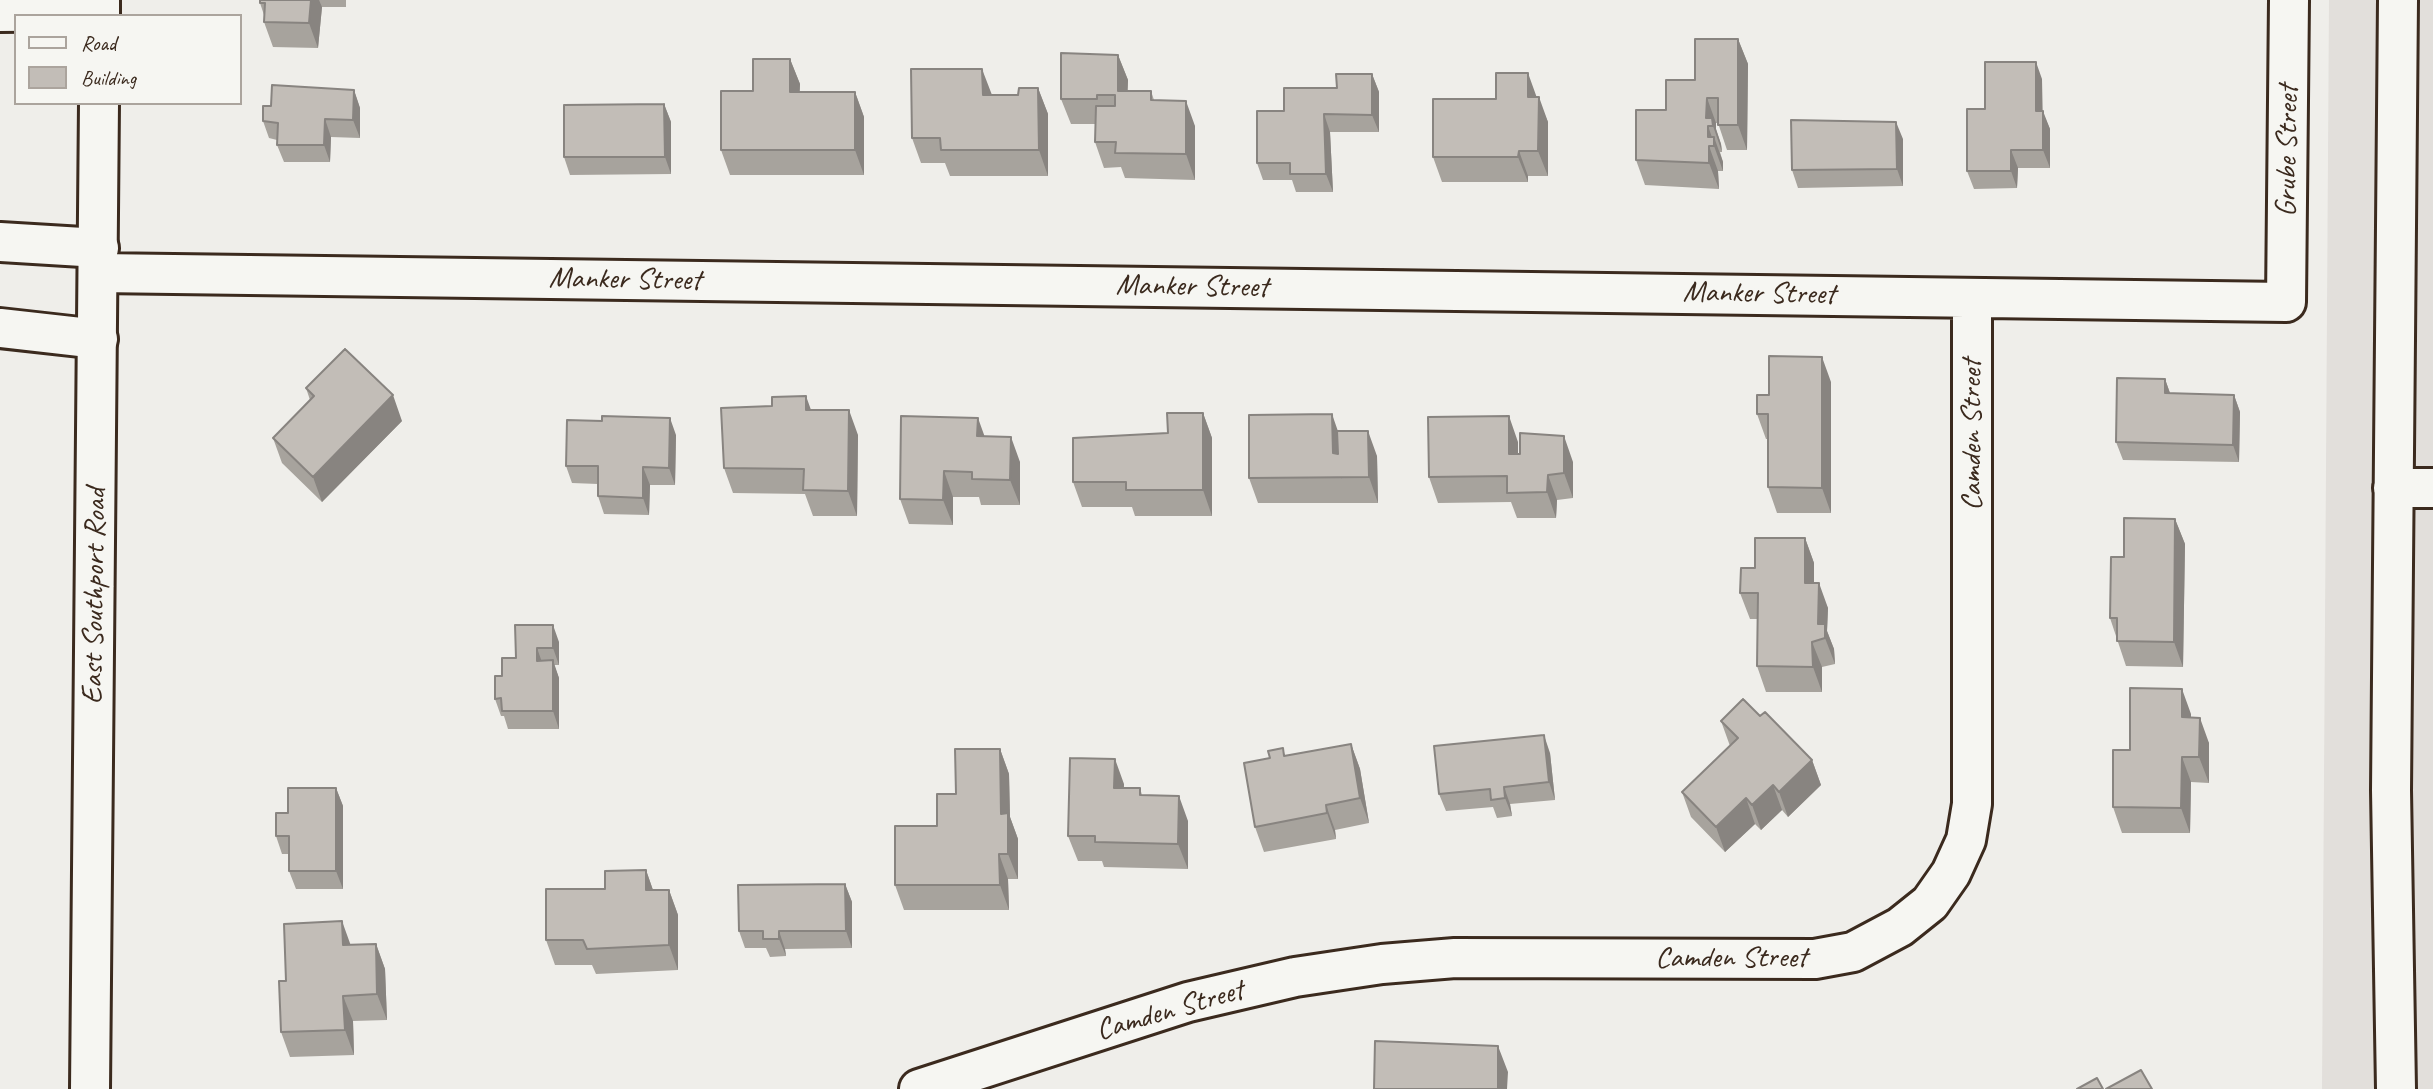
<!DOCTYPE html>
<html>
<head>
<meta charset="utf-8">
<style>
  body { margin:0 }
  #map { position:relative; width:2433px; height:1089px; overflow:hidden; background:#efeeea; font-family:Caveat,sans-serif }
  canvas { display:block }
  .legend { position:absolute; left:14px; top:14px; width:228px; height:91px; box-sizing:border-box; background:#f6f6f2; border:2px solid #aba49d; margin:0; padding:9px 12px; list-style:none; font-size:21px; color:#3b2a1e }
  .legend li { display:flex; align-items:center; gap:14px; height:35px }
  .legend b { width:35px; border:2px solid #aba49d }
</style>
</head>
<body>
<div id="map">
<canvas width="2433" height="1089"></canvas>
<ul class="legend">
<li><b style="height:9px;background:#f6f6f2"></b>Road</li>
<li><b style="height:19px;background:#c2bdb7"></b>Building</li>
</ul>
</div>
<script>
const ctx = document.querySelector('canvas').getContext('2d');
ctx.lineJoin = 'round';
function paint(path, color) {
  ctx.fillStyle = color;
  ctx.fill(path, 'evenodd');
}
function toPath(rows) {
  const path = new Path2D();
  for (const r of rows) {
    path.moveTo(r[0], r[1]);
    for (let i = 2; i < r.length; i += 2) path.lineTo(r[i], r[i + 1]);
  }
  return path;
}
function strokePath(path, color, width, dash) {
  ctx.strokeStyle = color;
  ctx.lineWidth = width;
  ctx.lineCap = dash ? 'butt' : 'round';
  ctx.setLineDash(dash || []);
  ctx.stroke(path);
}
function write(font, color, halo, rows, align = 'center') {
  ctx.font = font + ' Caveat,sans-serif';
  ctx.lineWidth = 7;
  ctx.setLineDash([]);
  ctx.textBaseline = 'middle';
  ctx.strokeStyle = halo;
  ctx.fillStyle = color;
  for (const [text, x, y, turn = 0] of rows) {
    ctx.save();
    ctx.translate(x, y);
    ctx.rotate((+turn || 0) * Math.PI / 180);
    ctx.textAlign = isNaN(turn) ? turn : align;
    if (halo) ctx.strokeText(text, 0, 0);
    ctx.fillText(text, 0, 0);
    ctx.restore();
  }
}
paint(toPath([
  [2329,0,2433,0,2433,1089,2322,1089]
]), '#e2dfdb');
const minor = toPath([
  [0,12,100,11],
  [0,242,99,248],
  [98,273,2286,302,2289,0],
  [0,328,98,339],
  [2393,488,2433,488],
  [919,1089,1188,1002,1295,977,1382,964,1455,958,1815,959,1853,952,1900,927,1930,903,1951,873,1966,840,1972,804,1972,298],
  [2396,1089,2391,790,2398,0]
]);
const major = toPath([
  [100,16,100,0],
  [90,1089,99,103]
]);
strokePath(minor, '#3b2a1e', 44);
strokePath(major, '#3b2a1e', 44);
strokePath(minor, '#f6f6f2', 38);
strokePath(major, '#f6f6f2', 38);
paint(toPath([
  [260,0,346,0,346,7,322,7,318,48,273,47,264,22,264,15,260,3],
  [1738,39,1748,64,1747,150,1727,150,1718,123,1716,123,1716,129,1721,144,1722,152,1720,152,1723,162,1723,171,1718,171,1719,189,1645,185,1636,160,1695,80],
  [1118,55,1128,80,1127,91,1151,91,1154,100,1195,126,1195,180,1125,178,1121,167,1104,168,1095,142,1095,124,1071,124,1061,99],
  [790,59,800,84,799,92,855,92,864,117,864,175,730,175,721,150,753,91],
  [1372,74,1379,92,1379,132,1330,132,1333,192,1296,192,1292,180,1263,180,1257,163,1284,111],
  [2042,79,2042,111,2050,129,2050,168,2018,168,2017,188,1974,189,1967,171,1985,109],
  [1038,88,1048,114,1048,176,950,176,945,163,921,163,912,138,992,95,1018,95],
  [354,90,360,108,360,138,331,137,330,162,284,162,277,145,277,140,269,138,263,121,271,106],
  [1537,97,1548,122,1548,176,1528,176,1528,182,1442,182,1433,157,1496,99],
  [664,104,671,122,671,174,570,175,564,157],
  [1903,139,1903,186,1798,188,1792,170],
  [2165,379,2170,393,2234,395,2240,412,2239,462,2123,460,2116,442],
  [1831,382,1831,513,1777,513,1768,487,1768,439,1766,439,1757,414],
  [306,388,402,421,322,502,282,463,273,438,310,400],
  [811,410,858,435,857,516,813,516,805,494,733,493,724,468],
  [1203,413,1212,438,1212,516,1135,516,1132,507,1082,507,1073,482,1168,433],
  [1338,431,1377,456,1378,503,1258,503,1249,478],
  [676,435,675,485,650,485,649,515,604,514,598,496,598,484,572,483,566,466],
  [984,436,1020,462,1020,505,981,505,979,497,953,497,953,525,909,524,900,499],
  [1518,442,1518,454,1573,462,1573,498,1557,500,1556,518,1517,518,1511,502,1438,503,1429,477],
  [2175,519,2185,544,2183,667,2126,666,2110,618,2124,557],
  [1805,538,1814,563,1814,583,1828,608,1827,631,1834,649,1835,664,1822,667,1822,692,1766,692,1757,666,1757,619,1750,619,1740,593,1755,568],
  [515,625,559,642,559,665,554,665,559,678,559,729,508,729,504,716,501,716,495,699,502,676,516,658],
  [2191,714,2191,718,2209,743,2209,783,2191,782,2190,833,2122,833,2113,807,2130,750],
  [1760,716,1812,760,1821,785,1788,817,1782,810,1761,830,1755,824,1725,852,1691,817,1682,792,1730,746,1721,721],
  [1351,744,1360,769,1369,823,1335,830,1336,839,1264,852,1255,827,1270,758,1283,748,1285,756],
  [1000,749,1009,774,1010,817,1018,839,1018,879,1008,879,1009,910,904,910,895,885,937,826,956,794],
  [1550,753,1555,800,1510,804,1512,816,1497,818,1493,807,1446,811,1439,794],
  [1124,784,1124,788,1140,788,1142,795,1188,821,1188,869,1104,867,1102,861,1078,861,1068,836],
  [336,788,343,806,343,889,296,889,289,871,289,854,282,854,276,836,288,813],
  [646,870,653,890,669,890,678,915,678,970,596,974,592,965,555,965,546,940,605,889],
  [845,884,852,902,852,948,785,949,786,956,770,957,766,948,745,948,739,931],
  [376,944,385,969,387,1020,353,1021,354,1055,290,1057,281,1032,286,981,351,945]
]), '#a7a39d');
paint(toPath([
  [311,0,319,0,322,7,318,48,309,23],
  [1738,39,1748,64,1747,150,1738,125],
  [1118,55,1128,80,1127,116,1118,91],
  [790,59,800,84,799,117,790,92],
  [2036,62,2042,79,2043,129,2036,111],
  [982,69,992,95,983,95],
  [1528,73,1537,98,1528,97],
  [1372,74,1379,92,1379,132,1372,115],
  [1038,88,1048,114,1048,176,1039,150],
  [354,90,360,108,360,138,353,120],
  [855,92,864,117,864,175,855,150],
  [1539,97,1548,122,1548,176,1538,151],
  [1707,98,1716,123,1716,129,1721,144,1722,152,1713,126,1706,118],
  [1186,101,1195,126,1195,180,1186,154],
  [664,104,671,122,671,174,665,157],
  [2043,111,2050,129,2050,168,2043,150],
  [1324,114,1330,132,1333,192,1326,174],
  [325,119,331,137,330,162,324,145],
  [1896,122,1903,139,1903,186,1897,169],
  [1708,126,1714,143,1714,137,1723,162,1723,171,1714,146,1708,137],
  [1709,146,1718,171,1719,189,1709,163],
  [2011,150,2018,168,2017,188,2011,171],
  [1519,151,1528,176,1528,182,1518,157],
  [1822,357,1831,382,1831,513,1822,488],
  [2165,379,2171,396,2165,393],
  [393,395,402,421,322,502,313,477],
  [2234,395,2240,412,2239,462,2233,445],
  [806,396,815,421,806,410],
  [849,410,858,435,857,516,848,491],
  [1203,413,1212,438,1212,516,1203,490],
  [1332,414,1341,440,1342,479,1333,453],
  [1509,416,1518,442,1518,479,1509,454],
  [670,418,676,435,675,485,669,468],
  [978,418,987,443,977,436],
  [1368,431,1377,456,1378,503,1369,477],
  [1564,436,1573,462,1573,498,1564,473],
  [1011,437,1020,462,1020,505,1010,480],
  [643,467,650,485,649,515,643,498],
  [944,471,953,497,953,525,943,500],
  [1548,475,1557,500,1556,518,1547,492],
  [2175,519,2185,544,2183,667,2174,642],
  [1805,538,1814,563,1814,608,1805,583],
  [1819,583,1828,608,1827,631,1834,649,1835,664,1825,638,1818,624],
  [553,625,559,642,559,665,553,648],
  [1812,642,1822,667,1822,692,1813,667],
  [537,648,543,665,537,661],
  [553,660,559,678,559,729,553,711],
  [2182,689,2191,714,2191,743,2182,717],
  [2200,718,2209,743,2209,783,2199,757],
  [1544,735,1550,753,1555,800,1549,782],
  [1351,744,1360,769,1369,823,1360,798],
  [1000,749,1009,774,1010,817,1018,839,1018,879,1008,854,1001,814],
  [2182,757,2191,782,2190,833,2181,808],
  [1115,759,1124,784,1123,813,1114,788],
  [1812,760,1821,785,1788,817,1779,792],
  [1773,785,1782,810,1761,830,1752,805],
  [1504,787,1510,804,1512,816,1505,798],
  [336,788,343,806,343,889,336,871],
  [1179,796,1188,821,1188,869,1178,844],
  [1746,798,1755,824,1725,852,1716,827],
  [1326,805,1335,830,1336,839,1327,813],
  [999,854,1008,879,1009,910,1000,885],
  [646,870,655,896,646,890],
  [845,884,852,902,852,948,846,931],
  [669,890,678,915,678,970,669,945],
  [342,921,351,946,343,945],
  [779,931,785,949,786,956,779,939],
  [376,944,385,969,387,1020,377,994],
  [343,996,353,1021,354,1055,345,1030],
  [1498,1046,1508,1072,1507,1089,1498,1089]
]), '#888480');
const building = toPath([
  [260,0,311,0,309,23,264,22,265,3,260,3,260,0],
  [1695,39,1738,39,1738,125,1718,125,1718,98,1707,98,1706,118,1712,118,1713,126,1708,126,1708,137,1714,137,1714,146,1709,146,1709,163,1636,160,1636,110,1666,110,1666,80,1695,80,1695,39],
  [1061,53,1118,55,1118,91,1151,91,1151,100,1186,101,1186,154,1115,153,1116,142,1095,142,1096,106,1115,106,1115,95,1097,95,1097,99,1061,99,1061,53],
  [753,59,790,59,790,92,855,92,855,150,721,150,721,91,753,91,753,59],
  [1985,62,2036,62,2036,111,2043,111,2043,150,2011,150,2011,171,1967,171,1967,109,1985,109,1985,62],
  [911,69,982,69,983,95,1018,95,1019,88,1038,88,1039,150,941,150,940,138,912,138,911,69],
  [1496,73,1528,73,1528,97,1539,97,1538,151,1519,151,1518,157,1433,157,1433,99,1496,99,1496,73],
  [1336,74,1372,74,1372,115,1324,114,1326,174,1290,174,1290,163,1257,163,1257,111,1284,111,1284,88,1337,88,1336,74],
  [272,85,354,90,353,120,325,119,324,145,277,145,278,123,263,121,263,106,271,106,272,85],
  [664,104,665,157,564,157,564,105,664,104],
  [1791,120,1896,122,1897,169,1792,170,1791,120],
  [345,349,393,395,313,477,273,438,314,396,306,388,345,349],
  [1769,356,1822,357,1822,488,1768,487,1768,414,1757,414,1757,395,1769,395,1769,356],
  [2117,378,2165,379,2165,393,2234,395,2233,445,2116,442,2117,378],
  [806,396,806,410,849,410,848,491,803,490,804,469,724,468,721,408,772,406,772,397,806,396],
  [1167,413,1203,413,1203,490,1126,490,1126,482,1073,482,1073,438,1168,433,1167,413],
  [1332,414,1333,453,1338,454,1337,431,1368,431,1369,477,1249,478,1249,415,1332,414],
  [602,416,670,418,669,468,643,467,643,498,598,496,598,466,566,466,567,420,602,421,602,416],
  [901,416,978,418,977,436,1011,437,1010,480,972,479,972,472,944,471,943,500,900,499,901,416],
  [1509,416,1509,454,1520,454,1520,433,1564,436,1564,473,1548,475,1547,492,1507,493,1507,476,1429,477,1428,417,1509,416],
  [2124,518,2175,519,2174,642,2117,641,2117,618,2110,618,2111,557,2124,557,2124,518],
  [1755,538,1805,538,1805,583,1819,583,1818,624,1825,624,1825,638,1812,642,1813,667,1757,666,1758,593,1740,593,1741,568,1755,568,1755,538],
  [515,625,553,625,553,648,537,648,537,661,553,660,553,711,502,711,501,698,495,699,495,676,502,676,502,658,516,658,515,625],
  [2130,688,2182,689,2182,717,2200,718,2199,757,2182,757,2181,808,2113,807,2113,750,2130,750,2130,688],
  [1743,699,1760,716,1765,712,1812,760,1779,792,1773,785,1752,805,1746,798,1716,827,1682,792,1738,738,1721,721,1743,699],
  [1544,735,1549,782,1504,787,1505,798,1491,800,1490,789,1439,794,1434,746,1544,735],
  [1351,744,1360,798,1326,805,1327,813,1255,827,1244,763,1270,758,1268,751,1283,748,1284,756,1351,744],
  [955,749,1000,749,1001,814,1008,813,1008,854,999,854,1000,885,895,885,895,826,937,826,937,794,956,794,955,749],
  [1070,758,1115,759,1114,788,1140,788,1140,795,1179,796,1178,844,1095,842,1095,836,1068,836,1070,758],
  [288,788,336,788,336,871,289,871,289,836,276,836,276,813,288,813,288,788],
  [646,870,646,890,669,890,669,945,587,949,583,940,546,940,546,889,605,889,605,871,646,870],
  [845,884,846,931,779,931,779,939,763,939,763,931,739,931,738,885,845,884],
  [342,921,343,945,376,944,377,994,343,996,345,1030,281,1032,279,981,286,981,284,924,342,921],
  [1375,1041,1498,1046,1498,1089,1374,1089,1375,1041],
  [2141,1070,2152,1089,2106,1089,2141,1070],
  [2097,1078,2103,1089,2077,1089,2097,1078]
]);
paint(building, '#c2bdb7');
strokePath(building, '#888480', 2);
write('30px', '#3b2a1e', '#f6f6f2', [
  ["Grube Street",2288,151,-89],
  ["Manker Street",625,280,1],
  ["Manker Street",1192,287,1],
  ["Manker Street",1759,294,1],
  ["Camden Street",1972,435,-90],
  ["East Southport Road",95,596,-89],
  ["Camden Street",1731,958],
  ["Camden Street",1170,1011,-16]
]);
</script>
</body>
</html>
